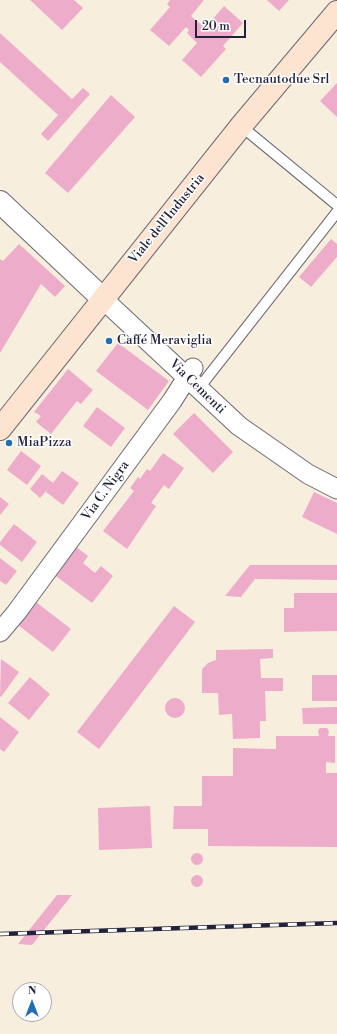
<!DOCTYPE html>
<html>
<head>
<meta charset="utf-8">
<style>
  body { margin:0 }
  #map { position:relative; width:337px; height:1034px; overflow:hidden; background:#f8eede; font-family:"Libre Bodoni",serif }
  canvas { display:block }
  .north { position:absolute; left:12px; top:982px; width:40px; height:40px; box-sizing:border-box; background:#fff; border:1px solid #a7a7b1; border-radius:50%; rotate:0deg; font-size:11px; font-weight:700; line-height:16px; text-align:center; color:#22223b }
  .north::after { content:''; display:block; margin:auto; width:14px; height:18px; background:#1f6fb2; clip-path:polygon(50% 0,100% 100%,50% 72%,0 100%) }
  .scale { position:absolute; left:195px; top:20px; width:51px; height:18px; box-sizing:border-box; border:2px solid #22223b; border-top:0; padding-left:5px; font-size:12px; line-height:14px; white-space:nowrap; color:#22223b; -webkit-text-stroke:3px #fff; paint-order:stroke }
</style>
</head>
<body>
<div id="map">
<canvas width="337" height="1034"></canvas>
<div class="north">N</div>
<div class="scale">20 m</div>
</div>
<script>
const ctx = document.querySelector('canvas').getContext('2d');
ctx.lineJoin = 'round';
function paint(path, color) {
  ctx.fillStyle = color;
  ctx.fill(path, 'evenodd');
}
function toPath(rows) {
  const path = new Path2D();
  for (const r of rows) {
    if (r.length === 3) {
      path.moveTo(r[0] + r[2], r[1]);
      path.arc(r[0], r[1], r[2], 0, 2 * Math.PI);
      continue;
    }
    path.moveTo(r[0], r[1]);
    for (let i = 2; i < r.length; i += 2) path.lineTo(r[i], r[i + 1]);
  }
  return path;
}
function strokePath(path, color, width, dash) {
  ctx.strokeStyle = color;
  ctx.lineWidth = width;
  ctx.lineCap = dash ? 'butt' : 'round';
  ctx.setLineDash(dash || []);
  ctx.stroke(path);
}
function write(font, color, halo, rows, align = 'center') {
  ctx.font = font + ' "Libre Bodoni",serif';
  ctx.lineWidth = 3;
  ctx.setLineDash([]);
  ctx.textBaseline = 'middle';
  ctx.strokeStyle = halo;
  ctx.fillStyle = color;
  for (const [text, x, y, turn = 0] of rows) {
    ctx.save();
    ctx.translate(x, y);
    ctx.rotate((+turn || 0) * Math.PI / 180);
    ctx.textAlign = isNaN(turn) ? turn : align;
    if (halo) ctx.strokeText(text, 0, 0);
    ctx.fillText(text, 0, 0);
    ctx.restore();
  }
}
paint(toPath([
  [30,0,74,0,83,8,62,30],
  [170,0,204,0,191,16,205,28,224,6,243,23,223,46,226,49,201,77,182,60,197,43,187,33,189,30,186,27,169,46,150,30,170,7,167,4],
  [267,0,289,0,279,11],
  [0,33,72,99,83,88,90,94,48,141,41,134,58,115,0,62],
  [337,83,337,117,320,101],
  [111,95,135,117,68,193,45,173],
  [331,239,337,244,337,257,311,287,299,277],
  [19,244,65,286,55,297,41,284,0,353,0,259,3,261],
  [118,343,169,381,148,410,96,371],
  [68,369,93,390,81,404,77,401,51,434,36,422,41,416,34,412],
  [97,407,125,428,111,447,83,426],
  [194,413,233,452,213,473,173,434],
  [21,451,41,466,27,485,7,470],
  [163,453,184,468,169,489,164,485,151,503,156,506,127,549,103,531,134,491,130,488,138,477,140,479,147,469,150,471],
  [62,471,79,483,63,505,46,492,49,488,40,498,30,489,42,474,53,483],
  [314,492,337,503,337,534,302,517],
  [0,497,9,504,0,515],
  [14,524,37,542,22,562,0,545,0,542],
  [75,546,88,556,83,563,95,573,101,566,113,576,92,603,53,574],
  [0,558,17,571,6,585,0,581],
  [250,565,337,565,337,580,255,579,241,597,225,596],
  [294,593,337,593,337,631,284,632,284,608,294,608],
  [36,602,71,629,53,652,18,625],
  [174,606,195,622,99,749,77,732],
  [273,649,273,658,260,659,261,678,283,678,283,691,265,691,266,721,260,721,260,738,233,739,232,714,219,715,218,693,202,693,202,669,208,663,216,660,216,650],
  [1,659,19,672,1,697,0,696],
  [312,675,337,675,337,701,312,701],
  [30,677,50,694,29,720,8,703],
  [175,708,10],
  [337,707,337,724,303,724,302,708],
  [0,717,19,732,4,752,0,749],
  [320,728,327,728,329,732,328,736,335,736,335,763,326,762,326,773,337,773,337,847,208,846,208,829,173,829,174,806,202,806,202,776,233,776,233,748,276,749,276,736,319,736,318,731],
  [150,806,152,848,99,850,98,808],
  [197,859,6],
  [197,881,6],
  [57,895,72,895,32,945,18,944]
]), '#eeaccb');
const service = toPath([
  [241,126,337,205],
  [199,388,337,212]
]);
const minor = toPath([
  [103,299,239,426,308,474,337,489],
  [0,632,16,613,172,401,193,368]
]);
const tertiary = toPath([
  [0,202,103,299]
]);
const secondary = toPath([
  [0,429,241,126,337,12]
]);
strokePath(service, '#6d6974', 12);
strokePath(minor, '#6d6974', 21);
strokePath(tertiary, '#6d6974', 24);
strokePath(secondary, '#6d6974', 24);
strokePath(service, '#fff', 10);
strokePath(minor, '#fff', 19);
strokePath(tertiary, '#fff', 22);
strokePath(secondary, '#fde4d1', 22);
const rail = toPath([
  [0,934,337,923]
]);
strokePath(rail, '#22223b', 4.5);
strokePath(rail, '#fff', 3, [9]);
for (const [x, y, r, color] of [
  [226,80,4,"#1f6fb2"],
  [109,341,4,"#1f6fb2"],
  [9,443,4,"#1f6fb2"]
]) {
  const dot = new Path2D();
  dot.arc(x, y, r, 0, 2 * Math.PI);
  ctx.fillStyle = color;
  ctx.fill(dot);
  strokePath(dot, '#fff', 1.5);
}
write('13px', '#22223b', '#fff', [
  ["Tecnautodue Srl",234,80],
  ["Caffé Meraviglia",117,341],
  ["MiaPizza",17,443]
], 'left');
write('13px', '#22223b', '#fff', [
  ["Viale dell'Industria",167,219,-51],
  ["Via Cementi",197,387,44],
  ["Via C. Nigra",106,491,-54]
]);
</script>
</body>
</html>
